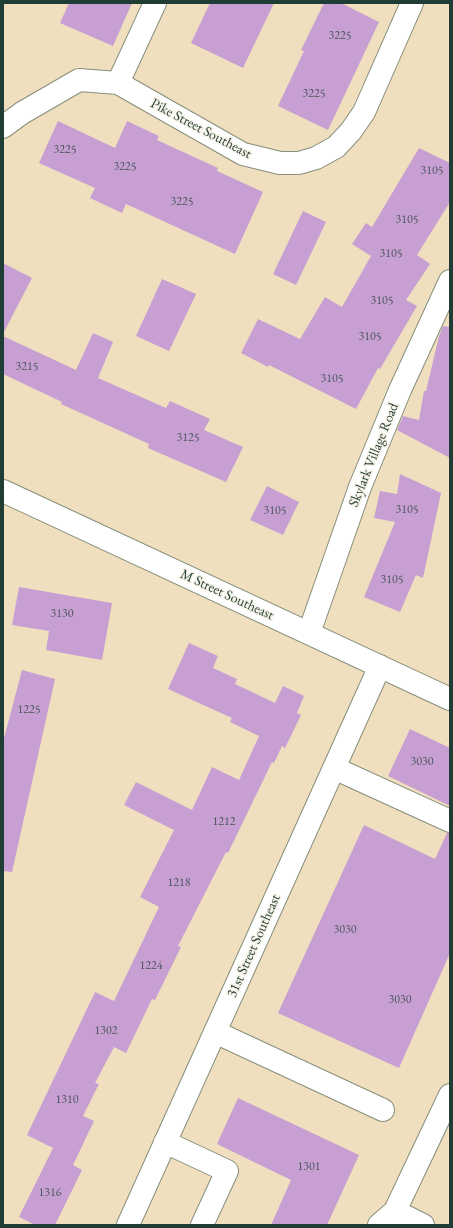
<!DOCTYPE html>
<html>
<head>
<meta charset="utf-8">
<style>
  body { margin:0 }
  #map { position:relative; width:453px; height:1228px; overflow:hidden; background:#efdfbf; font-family:"EB Garamond",serif }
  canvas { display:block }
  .frame { position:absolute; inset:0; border:4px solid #1f3d34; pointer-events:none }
</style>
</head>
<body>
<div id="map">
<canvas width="453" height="1228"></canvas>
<div class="frame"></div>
</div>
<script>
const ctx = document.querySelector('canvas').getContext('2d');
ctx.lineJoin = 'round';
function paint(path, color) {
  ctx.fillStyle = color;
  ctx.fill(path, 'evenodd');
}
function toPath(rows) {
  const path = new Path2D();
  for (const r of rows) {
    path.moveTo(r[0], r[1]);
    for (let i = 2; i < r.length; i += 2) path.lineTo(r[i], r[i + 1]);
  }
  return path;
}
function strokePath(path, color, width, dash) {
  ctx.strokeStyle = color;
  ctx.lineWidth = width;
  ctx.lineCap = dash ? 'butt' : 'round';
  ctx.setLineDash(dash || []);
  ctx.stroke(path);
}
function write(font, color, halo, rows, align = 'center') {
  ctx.font = font + ' "EB Garamond",serif';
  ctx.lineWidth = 3;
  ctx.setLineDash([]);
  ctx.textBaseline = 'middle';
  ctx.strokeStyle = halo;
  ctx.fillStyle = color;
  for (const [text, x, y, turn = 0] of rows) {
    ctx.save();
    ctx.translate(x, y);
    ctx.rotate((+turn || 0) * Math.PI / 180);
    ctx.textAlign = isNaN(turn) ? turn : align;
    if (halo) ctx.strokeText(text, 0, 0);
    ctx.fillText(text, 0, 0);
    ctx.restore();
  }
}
paint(toPath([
  [69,3,132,3,113,46,60,23],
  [210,3,274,3,243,68,191,43],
  [324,3,341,3,379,22,328,130,278,106,304,51,301,50],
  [58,121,115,148,127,121,159,136,157,140,218,168,217,171,263,192,235,254,126,204,122,213,90,198,95,188,39,163],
  [419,148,450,163,450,202,417,255,430,264,406,300,417,306,380,369,378,368,356,409,269,365,268,367,241,353,258,319,300,339,325,297,342,307,371,256,352,244,366,223,372,227],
  [303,211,326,222,296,285,273,274],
  [3,263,32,278,3,334],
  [162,279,196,294,169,351,136,336],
  [443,326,450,327,450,458,397,430,403,416,419,420,424,391,426,391,439,336],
  [93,333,113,342,98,378,166,408,170,401,210,419,204,430,243,447,226,482,148,448,149,444,61,404,62,402,3,374,3,336,76,370],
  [400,474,441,493,423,578,416,575,400,612,364,597,395,522,374,518,380,491,397,494],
  [267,486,299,502,283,535,250,520],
  [19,587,112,603,102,660,46,650,49,631,12,625],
  [189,643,218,656,213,668,237,679,235,684,275,703,283,686,304,696,297,713,301,715,285,748,282,746,274,763,272,762,228,853,226,852,178,946,181,947,155,1000,152,999,126,1053,114,1047,95,1083,99,1084,83,1116,94,1121,73,1165,82,1170,55,1225,35,1225,19,1217,53,1148,27,1135,95,992,114,1001,159,907,140,897,174,830,124,805,136,782,192,810,212,767,239,780,259,736,230,722,232,718,168,689],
  [22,670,55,679,12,872,3,871,3,742],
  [410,729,450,748,450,806,388,776],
  [364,825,435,859,447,833,450,833,450,953,399,1068,278,1013],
  [238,1098,359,1155,327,1225,271,1225,291,1180,217,1144]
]), '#c79fd2');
const minor = toPath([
  [118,83,155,3],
  [3,127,22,113,79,80,118,83,243,154,280,163,299,163,316,158,336,147,351,131,364,112,412,3],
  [3,491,450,699],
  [309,633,360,487,400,390,450,281],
  [334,768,450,821],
  [215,1032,383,1110],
  [165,1142,227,1171,202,1225],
  [395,1211,423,1225],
  [128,1225,380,666],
  [379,1225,395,1211,450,1095]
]);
strokePath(minor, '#878e7a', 24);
strokePath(minor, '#fff', 22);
write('12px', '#49565c', null, [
  ["3225",340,36],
  ["3225",314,94],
  ["3225",65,150],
  ["3225",125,167],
  ["3105",432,171],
  ["3225",182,202],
  ["3105",407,220],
  ["3105",391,254],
  ["3105",382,301],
  ["3105",370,337],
  ["3215",27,367],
  ["3105",332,379],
  ["3125",188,438],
  ["3105",407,510],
  ["3105",275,511],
  ["3105",392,580],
  ["3130",62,614],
  ["1225",29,710],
  ["3030",422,762],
  ["1212",224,822],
  ["1218",179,883],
  ["3030",345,930],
  ["1224",151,966],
  ["3030",400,1000],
  ["1302",106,1031],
  ["1310",67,1100],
  ["1301",309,1167],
  ["1316",50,1193]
]);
write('14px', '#1f3d34', '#f7f3e8', [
  ["Pike Street Southeast",201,129,28],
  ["Skylark Village Road",374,455,-68],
  ["M Street Southeast",227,595,25],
  ["31st Street Southeast",254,946,-66]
]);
</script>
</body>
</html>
